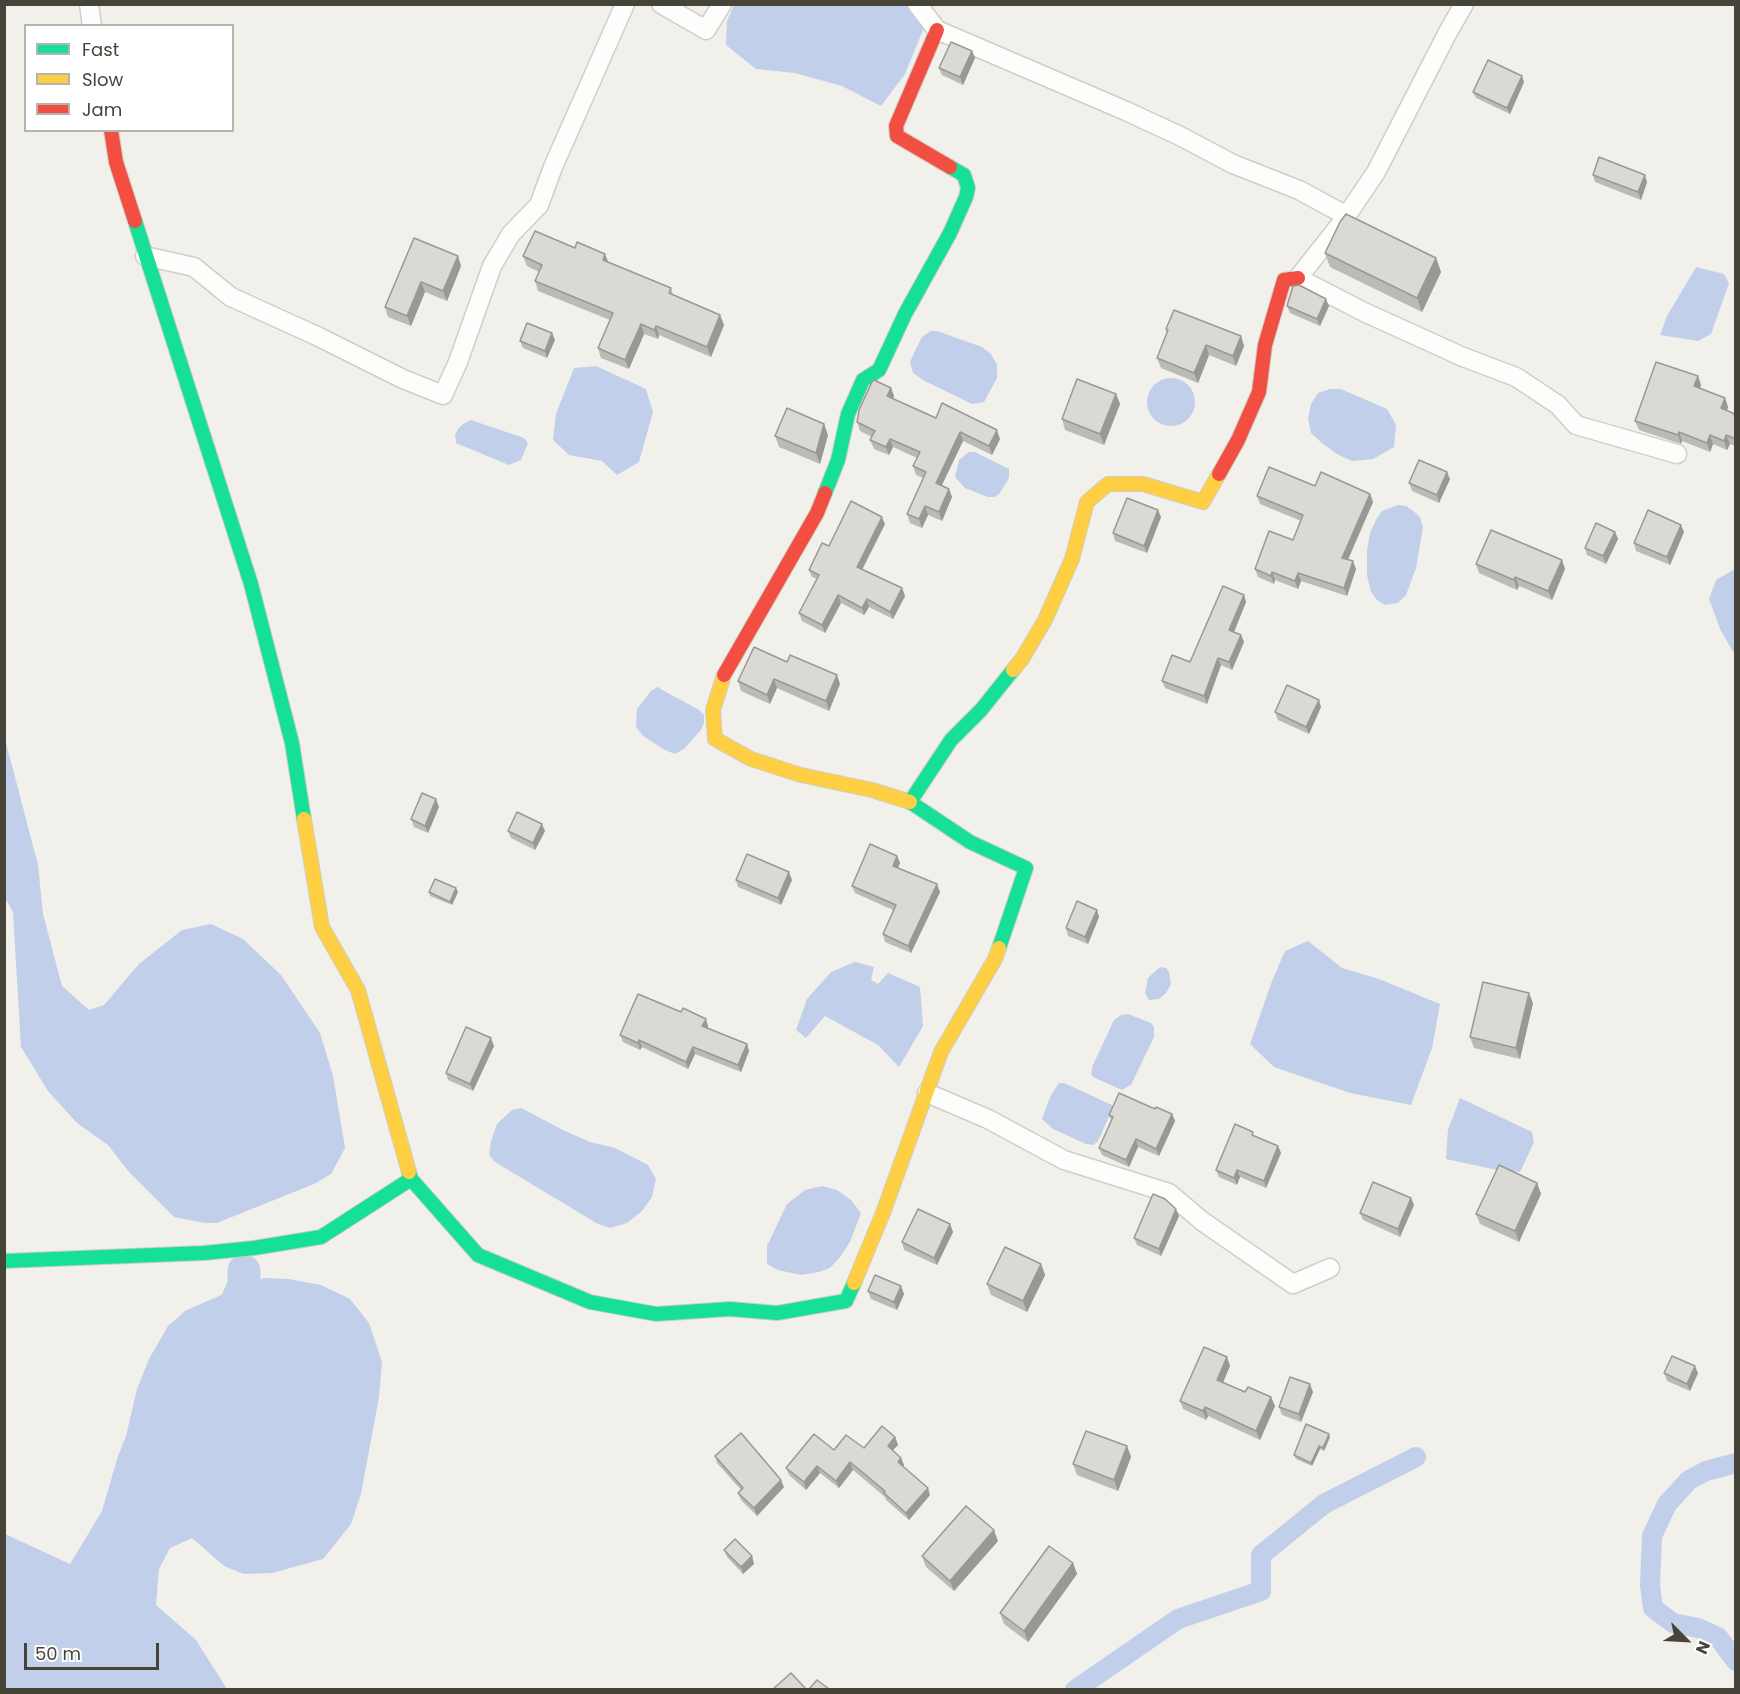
<!DOCTYPE html>
<html>
<head>
<meta charset="utf-8">
<style>
  body { margin:0 }
  #map { position:relative; width:1740px; height:1694px; overflow:hidden; background:#f1f0eb; font-family:Poppins,sans-serif }
  canvas { display:block }
  .frame { position:absolute; inset:0; border:6px solid #464438; pointer-events:none }
  .legend { position:absolute; left:24px; top:24px; width:210px; height:108px; box-sizing:border-box; background:#fff; border:2px solid #b5b4af; margin:0; padding:8px 10px; list-style:none; font-size:18px; color:#464438 }
  .legend li { display:flex; align-items:center; gap:12px; height:30px }
  .legend b { width:30px; border:2px solid #b5b4af }
  .north { position:absolute; left:1656px; top:1610px; width:60px; height:60px; -webkit-text-stroke:4px #fff; paint-order:stroke; rotate:114deg; font-size:16px; font-weight:700; line-height:24px; text-align:center; color:#464438 }
  .north::after { content:''; display:block; margin:auto; width:21px; height:27px; background:#464438; clip-path:polygon(50% 0,100% 100%,50% 72%,0 100%) }
  .scale { position:absolute; left:24px; top:1643px; width:135px; height:27px; box-sizing:border-box; border:3px solid #464438; border-top:0; padding-left:8px; font-size:18px; line-height:21px; white-space:nowrap; color:#464438; -webkit-text-stroke:4px #fff; paint-order:stroke }
</style>
</head>
<body>
<div id="map">
<canvas width="1740" height="1694"></canvas>
<div class="frame"></div>
<ul class="legend">
<li><b style="height:8px;background:#16e098"></b>Fast</li>
<li><b style="height:8px;background:#ffcf43"></b>Slow</li>
<li><b style="height:8px;background:#f24e42"></b>Jam</li>
</ul>
<div class="north">N</div>
<div class="scale">50 m</div>
</div>
<script>
const ctx = document.querySelector('canvas').getContext('2d');
ctx.lineJoin = 'round';
function paint(path, color) {
  ctx.fillStyle = color;
  ctx.fill(path, 'evenodd');
}
function toPath(rows) {
  const path = new Path2D();
  for (const r of rows) {
    if (r.length === 3) {
      path.moveTo(r[0] + r[2], r[1]);
      path.arc(r[0], r[1], r[2], 0, 2 * Math.PI);
      continue;
    }
    path.moveTo(r[0], r[1]);
    for (let i = 2; i < r.length; i += 2) path.lineTo(r[i], r[i + 1]);
  }
  return path;
}
function strokePath(path, color, width, dash) {
  ctx.strokeStyle = color;
  ctx.lineWidth = width;
  ctx.lineCap = dash ? 'butt' : 'round';
  ctx.setLineDash(dash || []);
  ctx.stroke(path);
}
paint(toPath([
  [734,5,906,5,925,25,905,74,881,106,842,86,795,73,756,69,726,45,727,21],
  [1696,267,1724,274,1729,283,1711,334,1698,341,1660,335,1667,316],
  [931,331,937,331,982,347,991,354,997,365,997,378,984,402,972,404,923,380,913,373,910,362,915,351,922,337],
  [596,366,646,389,653,412,639,462,617,475,602,461,569,455,553,440,556,414,574,368],
  [1171,402,24],
  [1330,389,1341,389,1387,409,1396,425,1394,447,1373,459,1352,461,1337,454,1323,444,1311,433,1308,419,1311,404,1318,393],
  [471,420,524,438,528,443,521,460,509,465,456,443,455,435,458,429,463,424],
  [969,452,975,452,1009,469,1009,478,1000,493,995,497,988,497,965,488,955,477,959,460],
  [1398,505,1406,506,1412,510,1420,517,1423,527,1416,568,1406,595,1398,603,1385,605,1377,600,1371,592,1367,575,1367,550,1370,533,1377,518,1382,511],
  [1735,569,1736,655,1735,655,1721,631,1709,599,1716,580],
  [657,687,699,710,704,715,704,723,701,730,684,749,675,754,665,750,643,736,636,727,637,709,651,691],
  [5,739,38,865,43,914,62,986,89,1010,104,1005,139,964,182,930,211,924,243,939,281,975,320,1033,333,1076,345,1148,331,1174,314,1184,217,1223,205,1223,174,1217,129,1172,108,1145,77,1123,48,1091,21,1047,13,912,5,898],
  [1308,941,1342,968,1379,979,1440,1004,1432,1048,1411,1105,1350,1093,1274,1067,1250,1044,1272,981,1285,951],
  [855,962,874,967,871,980,878,984,888,973,920,987,923,1026,899,1067,878,1045,825,1016,806,1038,796,1030,807,999,831,972],
  [1160,967,1166,968,1169,972,1171,984,1166,993,1159,999,1149,1000,1145,993,1148,978],
  [1128,1014,1151,1023,1154,1027,1154,1037,1131,1085,1122,1090,1093,1077,1091,1074,1093,1065,1114,1020,1121,1015],
  [1059,1083,1064,1083,1112,1105,1112,1110,1098,1141,1093,1145,1086,1144,1053,1129,1042,1119,1050,1097],
  [1460,1098,1532,1132,1534,1142,1520,1172,1497,1170,1446,1159,1448,1130],
  [521,1108,563,1130,590,1142,615,1148,648,1165,656,1179,652,1197,642,1211,627,1223,610,1228,598,1224,495,1162,489,1155,491,1141,497,1124,512,1110],
  [822,1186,837,1190,851,1200,861,1213,850,1242,840,1257,830,1268,819,1272,801,1275,778,1270,767,1264,767,1246,787,1204,805,1190],
  [264,1278,289,1279,321,1285,350,1299,369,1323,382,1362,379,1397,361,1494,351,1524,323,1559,272,1573,244,1574,224,1566,192,1538,170,1548,159,1569,156,1605,196,1640,227,1689,5,1689,5,1534,70,1564,102,1511,118,1456,126,1436,137,1389,149,1359,168,1326,185,1311,244,1285]
]), '#c1cfea');
strokePath(toPath([
  [1736,1463,1706,1471,1689,1480,1667,1504,1652,1536,1650,1585,1653,1608,1673,1623,1698,1628,1718,1637,1736,1661],
  [1075,1690,1178,1619,1261,1591,1261,1555,1324,1504,1416,1457]
]), '#c1cfea', 20);
strokePath(toPath([
  [227,1325,244,1285,244,1271]
]), '#c1cfea', 33);
const street = toPath([
  [89,4,92,26],
  [661,4,706,30,722,4],
  [917,4,937,30,1126,111,1180,136,1233,164,1299,190,1347,216],
  [1464,4,1447,34,1376,172,1343,221,1298,278,1364,312,1463,357,1516,377,1558,405,1576,425,1677,454],
  [145,256,194,267,231,297,317,336,403,379,443,395,458,362,492,266,511,234,539,205,553,167,625,4],
  [927,1093,988,1119,1064,1160,1169,1193,1202,1221,1293,1284,1330,1268]
]);
const fast = toPath([
  [135,221,251,584,292,743,304,819],
  [825,493,838,460,848,414,863,380,879,370,905,314,950,233,966,197,968,188,964,175,950,167],
  [999,948,1026,868,970,842,910,802,951,740,981,710,1013,670],
  [411,1179,478,1255,590,1302,656,1314,730,1309,777,1313,846,1301,854,1283],
  [4,1261,204,1253,254,1248,321,1237,411,1179,409,1172]
]);
const slow = toPath([
  [1013,670,1022,659,1045,620,1072,559,1087,502,1108,484,1143,484,1203,502,1219,474],
  [724,675,713,710,715,739,751,759,801,775,872,790,910,802],
  [304,819,322,927,358,990,409,1172],
  [854,1283,883,1213,941,1052,995,959,999,948]
]);
const jam = toPath([
  [937,30,896,126,897,136,950,167],
  [111,130,116,162,135,221],
  [1219,474,1238,440,1259,392,1265,345,1284,280,1298,278],
  [724,675,817,513,825,493]
]);
strokePath(street, '#cfcec9', 21);
strokePath(fast, '#cfcec3', 16);
strokePath(slow, '#cfcec3', 16);
strokePath(jam, '#cfcec3', 16);
strokePath(street, '#fdfdfc', 18);
strokePath(fast, '#16e098', 14);
strokePath(slow, '#ffcf43', 14);
strokePath(jam, '#f24e42', 14);
paint(toPath([
  [972,51,975,58,963,85,942,75,939,68],
  [1524,82,1510,114,1476,98,1473,92],
  [1593,175,1647,182,1641,200,1595,182],
  [414,238,461,266,447,301,425,292,411,326,388,317,385,307],
  [1325,253,1436,258,1441,272,1422,312,1330,267],
  [523,256,609,263,671,288,673,295,720,315,724,325,711,357,659,335,658,339,644,334,629,369,601,358,598,348,610,320,538,291,535,281,539,272,527,266],
  [1287,306,1329,306,1320,326,1290,313],
  [1166,329,1241,336,1244,346,1236,366,1209,355,1198,383,1161,368,1157,358,1167,333],
  [555,340,547,358,523,348,520,341],
  [1698,376,1701,385,1700,389,1725,398,1728,407,1727,411,1735,414,1736,446,1730,444,1727,450,1713,444,1710,452,1682,441,1681,444,1639,430,1635,421],
  [891,388,894,396,893,399,936,418,1000,439,992,455,963,441,942,485,949,489,952,497,942,521,928,515,922,528,910,523,907,514,923,478,916,475,913,466,917,458,893,447,889,455,874,449,870,440,872,437,860,431,857,422],
  [1116,394,1120,404,1104,445,1065,430,1062,419],
  [824,424,828,435,820,464,779,447,775,436],
  [1450,479,1439,503,1412,491,1409,483],
  [1315,486,1370,494,1373,502,1348,560,1356,569,1347,596,1301,581,1298,589,1275,580,1274,584,1258,577,1255,569,1293,540,1301,521,1260,504,1257,496],
  [1161,517,1147,553,1115,541,1113,533],
  [885,524,862,569,902,588,905,596,893,619,869,607,864,615,841,603,825,633,802,621,799,613,817,579,812,577,809,570,829,546],
  [1615,532,1618,539,1606,564,1587,555,1585,548],
  [1684,532,1670,565,1636,551,1634,543],
  [1562,560,1565,569,1552,600,1519,586,1517,590,1479,573,1476,564],
  [1244,595,1246,602,1234,632,1241,635,1244,642,1232,670,1221,665,1207,704,1165,688,1162,681,1190,662],
  [787,662,840,684,829,711,777,688,770,704,741,691,738,681],
  [1321,707,1309,734,1278,720,1275,712],
  [439,807,428,833,414,827,411,819],
  [508,831,545,831,535,850,511,838],
  [897,856,900,863,898,868,940,892,911,953,885,942,883,934,893,910,855,893,852,886],
  [736,880,792,880,781,905,738,887],
  [429,892,458,892,452,905,430,896],
  [1097,910,1099,917,1088,944,1068,936,1066,928],
  [1533,1003,1520,1059,1474,1048,1470,1037],
  [708,1026,707,1028,747,1044,749,1051,741,1072,695,1054,688,1069,642,1047,640,1050,623,1042,620,1035],
  [494,1046,473,1091,448,1080,446,1073],
  [1155,1109,1172,1114,1175,1121,1159,1156,1138,1147,1129,1167,1102,1155,1099,1148,1111,1120,1109,1115],
  [1255,1136,1278,1146,1281,1153,1266,1188,1240,1177,1237,1185,1219,1177,1216,1170],
  [1537,1183,1541,1194,1519,1242,1480,1224,1476,1214],
  [1411,1198,1414,1205,1400,1237,1363,1220,1360,1213],
  [1179,1216,1161,1256,1137,1245,1134,1238],
  [950,1224,953,1232,937,1265,904,1250,902,1242],
  [1041,1264,1045,1275,1027,1312,991,1295,987,1284],
  [901,1286,904,1294,897,1310,871,1299,868,1291],
  [1227,1357,1230,1366,1223,1383,1245,1392,1271,1397,1275,1406,1260,1440,1208,1416,1206,1420,1183,1409,1180,1401],
  [1664,1373,1698,1373,1690,1391,1667,1381],
  [1313,1392,1301,1422,1282,1415,1279,1407],
  [895,1437,898,1445,893,1450,901,1458,904,1465,903,1466,930,1495,909,1520,886,1500,885,1497,853,1470,839,1488,820,1473,806,1490,789,1475,786,1468,834,1450,864,1448],
  [1330,1437,1324,1451,1320,1449,1312,1466,1296,1459,1294,1455],
  [1127,1446,1131,1457,1118,1491,1077,1475,1073,1464],
  [715,1456,784,1487,757,1516,741,1500,738,1493,741,1490,717,1463],
  [998,1541,954,1591,926,1567,922,1556],
  [724,1550,752,1556,754,1564,743,1574,727,1557],
  [1073,1563,1077,1574,1028,1642,1004,1624,1000,1613]
]), '#bbbbb6');
paint(toPath([
  [972,51,975,58,963,85,960,77],
  [1522,76,1524,82,1510,114,1507,108],
  [1645,175,1647,182,1641,200,1638,192],
  [605,254,609,264,603,260],
  [458,256,461,266,447,301,443,291],
  [1436,258,1441,272,1422,312,1417,298],
  [421,282,425,292,411,326,407,316],
  [1326,299,1329,306,1320,326,1317,319],
  [720,315,724,325,711,357,707,347],
  [641,324,644,334,629,369,625,360],
  [656,326,659,335,658,339,654,330],
  [552,333,555,340,547,358,545,351],
  [1241,336,1244,346,1236,366,1233,356],
  [1206,345,1209,355,1198,383,1194,373],
  [1698,376,1701,385,1698,395,1694,386],
  [891,388,894,396,890,405,887,396],
  [1116,394,1120,404,1104,445,1100,434],
  [1725,398,1728,407,1724,417,1721,408],
  [824,424,828,435,820,464,816,453],
  [997,430,1000,439,992,455,989,446],
  [960,432,963,441,939,491,936,483],
  [1679,432,1682,441,1681,444,1678,435],
  [1710,435,1713,444,1710,452,1707,443],
  [1726,435,1730,444,1727,450,1724,441],
  [890,439,893,447,889,455,886,447],
  [1447,472,1450,479,1439,503,1437,495],
  [949,489,952,497,942,521,939,512],
  [1370,494,1373,502,1345,566,1342,558],
  [925,506,928,515,922,528,919,519],
  [1158,510,1161,517,1147,553,1144,546],
  [882,517,885,524,860,574,857,567],
  [1681,525,1684,532,1670,565,1667,557],
  [1615,532,1618,539,1606,564,1603,556],
  [1562,560,1565,569,1552,600,1548,591],
  [1353,561,1356,569,1347,596,1344,588],
  [1272,572,1275,580,1274,584,1271,576],
  [1298,573,1301,581,1298,589,1295,581],
  [1515,577,1519,586,1517,590,1514,580],
  [902,588,905,596,893,619,890,612],
  [838,595,841,603,825,633,822,625],
  [1244,595,1246,602,1232,637,1229,630],
  [867,599,869,607,864,615,862,608],
  [1241,635,1244,642,1232,670,1229,662],
  [1218,658,1221,665,1207,704,1204,696],
  [837,675,840,684,829,711,826,701],
  [774,679,777,688,770,704,767,695],
  [1319,700,1321,707,1309,734,1306,727],
  [436,799,439,807,428,833,425,826],
  [542,824,545,831,535,850,533,843],
  [897,856,900,863,896,873,893,866],
  [789,872,792,880,781,905,778,898],
  [937,884,940,892,911,953,908,946],
  [456,888,458,892,452,905,450,902],
  [1097,910,1099,917,1088,944,1085,937],
  [1529,993,1533,1003,1520,1059,1516,1048],
  [706,1019,708,1026,705,1033,702,1026],
  [491,1038,494,1046,473,1091,470,1084],
  [639,1040,642,1047,640,1050,638,1043],
  [747,1044,749,1051,741,1072,738,1065],
  [693,1047,695,1054,688,1069,686,1062],
  [1172,1114,1175,1121,1159,1156,1156,1149],
  [1136,1139,1138,1147,1129,1167,1126,1160],
  [1278,1146,1281,1153,1266,1188,1264,1181],
  [1237,1170,1240,1177,1237,1185,1234,1178],
  [1537,1183,1541,1194,1519,1242,1515,1231],
  [1411,1198,1414,1205,1400,1237,1398,1229],
  [1176,1209,1179,1216,1161,1256,1159,1249],
  [950,1224,953,1232,937,1265,934,1258],
  [1041,1264,1045,1275,1027,1312,1023,1301],
  [901,1286,904,1294,897,1310,894,1302],
  [1227,1357,1230,1366,1220,1389,1217,1380],
  [1695,1366,1698,1373,1690,1391,1687,1384],
  [1310,1384,1313,1392,1301,1422,1299,1414],
  [1271,1397,1275,1406,1260,1440,1256,1431],
  [1205,1407,1208,1416,1206,1420,1203,1411],
  [1329,1434,1330,1437,1324,1451,1323,1448],
  [895,1437,898,1445,890,1453,888,1446],
  [1127,1446,1131,1457,1118,1491,1114,1480],
  [1319,1446,1320,1449,1312,1466,1311,1463],
  [901,1458,904,1465,901,1469,898,1462],
  [850,1462,853,1470,839,1488,836,1481],
  [817,1466,820,1473,806,1490,804,1482],
  [781,1480,784,1487,757,1516,754,1508],
  [928,1488,930,1495,909,1520,906,1513],
  [994,1530,998,1541,954,1591,950,1581],
  [752,1556,754,1564,743,1574,741,1567],
  [1073,1563,1077,1574,1028,1642,1024,1631]
]), '#999894');
const building = toPath([
  [951,42,972,51,960,77,939,68,951,42],
  [1488,60,1522,76,1507,108,1473,92,1488,60],
  [1599,157,1645,175,1638,192,1593,175,1599,157],
  [1346,214,1436,258,1417,298,1325,253,1340,222,1346,214],
  [535,231,575,248,577,242,605,254,603,260,671,288,669,293,720,315,707,347,656,326,654,330,641,324,625,360,598,348,613,313,535,281,542,265,523,256,535,231],
  [414,238,458,256,443,291,421,282,407,316,385,307,414,238],
  [1299,285,1326,299,1317,319,1287,306,1293,286,1299,285],
  [1174,310,1241,336,1233,356,1206,345,1194,373,1157,358,1168,330,1166,329,1174,310],
  [527,323,552,333,545,351,520,341,527,323],
  [1656,362,1698,376,1694,386,1725,398,1721,408,1735,414,1734,416,1736,417,1736,439,1726,435,1724,441,1710,435,1707,443,1679,432,1678,435,1635,421,1656,362],
  [1077,379,1116,394,1100,434,1062,419,1077,379],
  [874,380,891,388,887,396,936,418,942,403,997,430,989,446,960,432,936,483,949,489,939,512,925,506,919,519,907,514,926,472,913,466,920,452,890,439,886,447,870,440,875,431,857,422,859,410,872,382,874,380],
  [787,408,824,424,816,453,775,436,787,408],
  [1419,460,1447,472,1437,495,1409,483,1419,460],
  [1269,467,1315,486,1321,472,1370,494,1342,558,1353,561,1344,588,1298,573,1295,581,1272,572,1271,576,1255,569,1269,531,1293,540,1303,515,1257,496,1269,467],
  [1127,498,1158,510,1144,546,1113,533,1127,498],
  [851,501,882,517,857,567,902,588,890,612,867,599,862,608,838,595,822,625,799,613,819,575,809,570,822,543,829,546,851,501],
  [1648,510,1681,525,1667,557,1634,543,1648,510],
  [1596,523,1615,532,1603,556,1585,548,1596,523],
  [1491,530,1562,560,1548,591,1515,577,1514,580,1476,564,1491,530],
  [1223,586,1244,595,1229,630,1241,635,1229,662,1218,658,1204,696,1162,681,1172,655,1190,662,1223,586],
  [754,647,787,662,790,655,837,675,826,701,774,679,767,695,738,681,754,647],
  [1287,685,1319,700,1306,727,1275,712,1287,685],
  [422,793,436,799,425,826,411,819,422,793],
  [517,812,542,824,533,843,508,831,517,812],
  [870,844,897,856,893,866,937,884,908,946,883,934,896,905,852,886,870,844],
  [747,854,789,872,778,898,736,880,747,854],
  [435,879,456,888,450,902,429,892,435,879],
  [1077,901,1097,910,1085,937,1066,928,1077,901],
  [1483,982,1529,993,1516,1048,1470,1037,1483,982],
  [638,994,681,1012,683,1008,706,1019,702,1026,747,1044,738,1065,693,1047,686,1062,639,1040,638,1043,620,1035,638,994],
  [466,1027,491,1038,470,1084,446,1073,466,1027],
  [1119,1093,1155,1109,1156,1107,1172,1114,1156,1149,1136,1139,1126,1160,1099,1148,1113,1117,1109,1115,1119,1093],
  [1235,1124,1253,1132,1252,1135,1278,1146,1264,1181,1237,1170,1234,1178,1216,1170,1235,1124],
  [1499,1165,1537,1183,1515,1231,1476,1214,1499,1165],
  [1373,1182,1411,1198,1398,1229,1360,1213,1373,1182],
  [1153,1194,1165,1199,1176,1209,1159,1249,1134,1238,1153,1194],
  [918,1209,950,1224,934,1258,902,1242,918,1209],
  [1005,1247,1041,1264,1023,1301,987,1284,1005,1247],
  [875,1275,901,1286,894,1302,868,1291,875,1275],
  [1204,1347,1227,1357,1217,1380,1245,1392,1248,1387,1271,1397,1256,1431,1205,1407,1203,1411,1180,1401,1204,1347],
  [1672,1356,1695,1366,1687,1384,1664,1373,1672,1356],
  [1290,1377,1310,1384,1299,1414,1279,1407,1290,1377],
  [1306,1424,1329,1434,1323,1448,1319,1446,1311,1463,1294,1455,1306,1424],
  [882,1426,895,1437,888,1446,901,1458,898,1462,928,1488,906,1513,884,1493,885,1491,850,1462,836,1481,817,1466,804,1482,786,1468,814,1434,834,1450,846,1435,864,1448,882,1426],
  [1086,1431,1127,1446,1114,1480,1073,1464,1086,1431],
  [741,1433,781,1480,754,1508,738,1493,743,1488,715,1456,741,1433],
  [966,1506,994,1530,950,1581,922,1556,966,1506],
  [735,1539,752,1556,741,1567,724,1550,735,1539],
  [1049,1546,1073,1563,1024,1631,1000,1613,1049,1546],
  [791,1673,806,1689,773,1689,791,1673],
  [817,1680,829,1689,809,1689,817,1680]
]);
paint(building, '#dad9d4');
strokePath(building, '#999894', 1.5);
</script>
</body>
</html>
